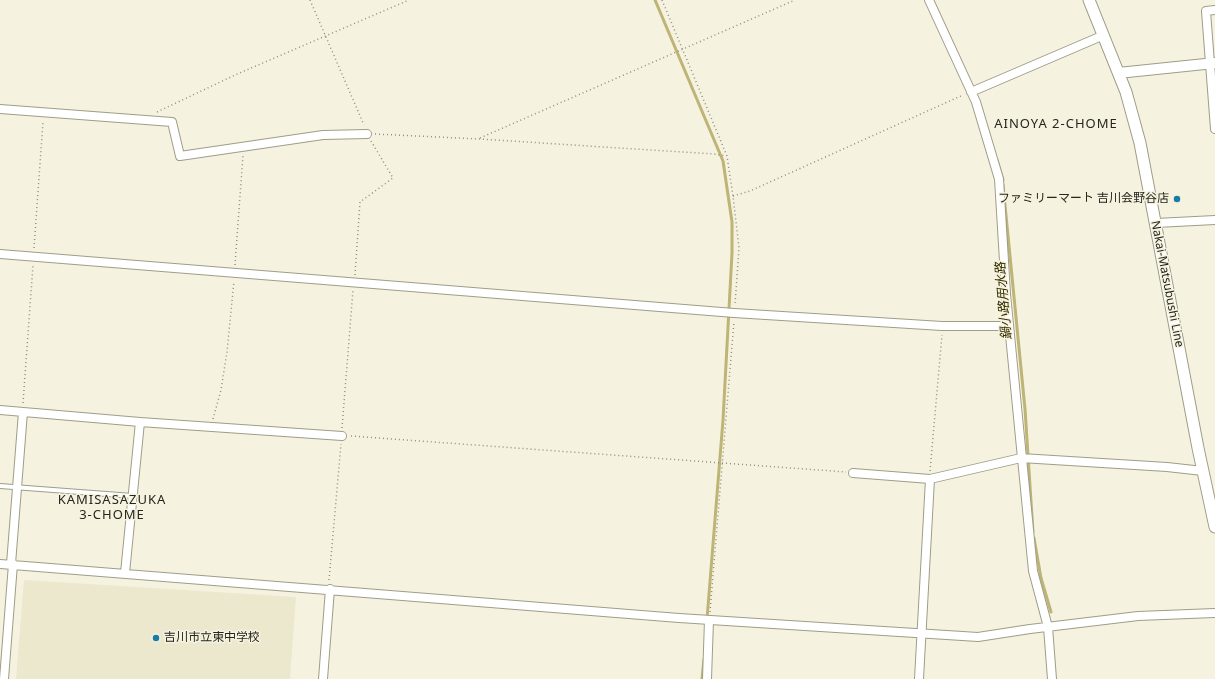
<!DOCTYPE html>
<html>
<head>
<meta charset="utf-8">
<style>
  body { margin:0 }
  canvas { display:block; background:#f5f3df }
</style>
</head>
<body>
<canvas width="1215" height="679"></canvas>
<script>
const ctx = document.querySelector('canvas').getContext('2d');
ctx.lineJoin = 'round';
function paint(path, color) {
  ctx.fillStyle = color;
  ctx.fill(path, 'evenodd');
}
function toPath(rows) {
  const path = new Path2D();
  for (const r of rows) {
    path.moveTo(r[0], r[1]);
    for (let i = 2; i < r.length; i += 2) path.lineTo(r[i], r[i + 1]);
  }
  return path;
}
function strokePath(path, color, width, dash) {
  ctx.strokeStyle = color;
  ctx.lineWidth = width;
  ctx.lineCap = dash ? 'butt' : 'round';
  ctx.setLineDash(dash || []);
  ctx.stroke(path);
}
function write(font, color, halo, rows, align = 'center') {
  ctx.font = font + ' "Noto Sans","Noto Sans JP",sans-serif';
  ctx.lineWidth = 3;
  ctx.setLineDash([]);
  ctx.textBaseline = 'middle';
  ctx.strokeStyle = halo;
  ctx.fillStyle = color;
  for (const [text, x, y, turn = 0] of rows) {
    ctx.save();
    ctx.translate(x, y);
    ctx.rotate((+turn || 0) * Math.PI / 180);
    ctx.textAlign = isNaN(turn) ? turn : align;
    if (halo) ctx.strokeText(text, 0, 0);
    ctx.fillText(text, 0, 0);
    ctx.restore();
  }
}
paint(toPath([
  [24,580,296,597,290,679,16,679]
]), '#ebe8cd');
strokePath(toPath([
  [655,0,723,161,732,222,732,253,723,420,707,619],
  [997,160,1003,180],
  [1003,185,1025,409,1033,532],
  [1034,538,1041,578,1051,612],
  [702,679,704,659]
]), '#bdb476', 3);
const service = toPath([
  [0,486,133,496]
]);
const minor = toPath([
  [929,0,976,102,999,179,1006,294,1033,571,1048,627,1052,679],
  [1215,10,1206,11,1215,129],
  [971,92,1104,35],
  [0,109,172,122,180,156,323,135,367,134],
  [1156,223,1215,220],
  [0,254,734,313,942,326,1009,326],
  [0,410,140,422,342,436],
  [853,473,930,479,1021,458,1167,467,1203,471],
  [0,564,679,618,978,637,1030,629,1138,616,1215,613],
  [11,564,23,412],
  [125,573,140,422],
  [4,679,13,564],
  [323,679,330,589],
  [707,679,709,620],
  [919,679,930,479]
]);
const tertiary = toPath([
  [1118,73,1215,63]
]);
const secondary = toPath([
  [1089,0,1126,92,1140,143,1198,448,1215,527]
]);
strokePath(service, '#9f9d8a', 6);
strokePath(minor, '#9f9d8a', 10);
strokePath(tertiary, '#9f9d8a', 12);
strokePath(secondary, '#9f9d8a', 13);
strokePath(toPath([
  [310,0,364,125],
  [662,0,727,156,733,196,739,248,735,305],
  [157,112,235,75,409,0],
  [375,134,479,139,714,154,726,156],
  [480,138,795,0],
  [733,196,750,191,963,95],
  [34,248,43,122],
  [235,265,243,155],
  [355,275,360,202,393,178,371,141],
  [23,403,33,265],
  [213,419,221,390,227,352,234,281],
  [342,428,353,290],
  [351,436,846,472],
  [930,471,942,335],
  [329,580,341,444],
  [710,612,734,321]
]), '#8f8d80', 1.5, [1, 3]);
strokePath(service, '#fff', 4);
strokePath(minor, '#fff', 8);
strokePath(tertiary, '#fff', 10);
strokePath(secondary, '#fff', 11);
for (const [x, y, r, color] of [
  [1177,199,4,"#1b7ba8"],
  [156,638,4,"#1b7ba8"]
]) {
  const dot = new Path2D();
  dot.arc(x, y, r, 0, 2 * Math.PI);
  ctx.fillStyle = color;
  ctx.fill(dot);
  strokePath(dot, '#f5f3df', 1.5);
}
write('12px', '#26251e', '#f5f3df', [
  ["ファミリーマート 吉川会野谷店",1169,199],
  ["吉川市立東中学校",164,638,"left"]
], 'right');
write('12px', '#26251e', '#f5f3df', [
  ["Nakai-Matsubushi Line",1167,284,79]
]);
ctx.letterSpacing = '1px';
write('13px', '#26251e', '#f5f3df', [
  ["AINOYA 2-CHOME",1056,124],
  ["KAMISASAZUKA",112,500],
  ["3-CHOME",112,515]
]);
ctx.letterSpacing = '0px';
write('italic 13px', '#373000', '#f5f3df', [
  ["鍋小路用水路",1004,301,-95]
]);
</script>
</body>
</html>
